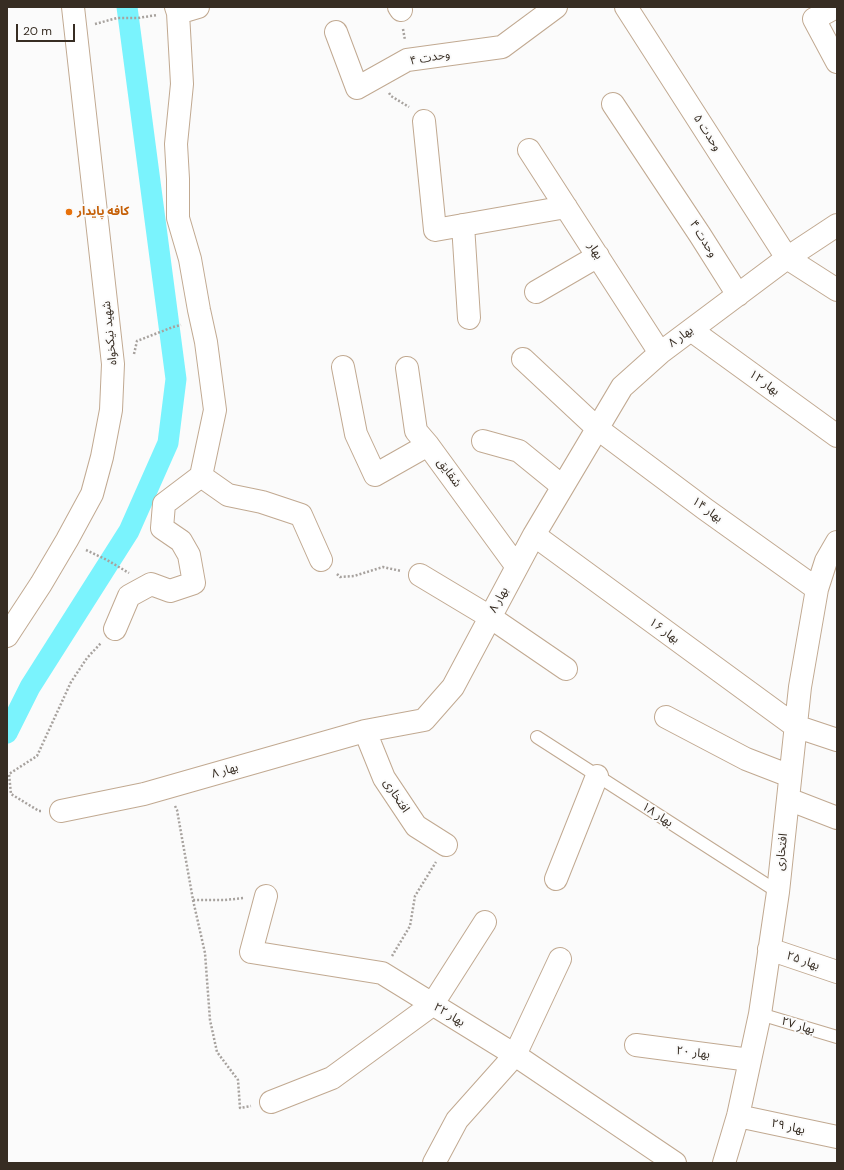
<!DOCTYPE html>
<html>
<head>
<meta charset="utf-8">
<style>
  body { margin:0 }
  #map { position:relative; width:844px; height:1170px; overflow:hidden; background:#fbfbfb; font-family:"DM Sans",sans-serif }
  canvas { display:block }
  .frame { position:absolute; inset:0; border:8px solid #372d23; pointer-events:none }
  .scale { position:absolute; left:16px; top:24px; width:59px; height:18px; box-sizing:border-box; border:2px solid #372d23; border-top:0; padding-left:5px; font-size:12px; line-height:14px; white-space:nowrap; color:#372d23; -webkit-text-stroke:3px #fbfbfb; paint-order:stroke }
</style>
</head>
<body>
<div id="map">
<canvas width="844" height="1170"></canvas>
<div class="frame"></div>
<div class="scale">20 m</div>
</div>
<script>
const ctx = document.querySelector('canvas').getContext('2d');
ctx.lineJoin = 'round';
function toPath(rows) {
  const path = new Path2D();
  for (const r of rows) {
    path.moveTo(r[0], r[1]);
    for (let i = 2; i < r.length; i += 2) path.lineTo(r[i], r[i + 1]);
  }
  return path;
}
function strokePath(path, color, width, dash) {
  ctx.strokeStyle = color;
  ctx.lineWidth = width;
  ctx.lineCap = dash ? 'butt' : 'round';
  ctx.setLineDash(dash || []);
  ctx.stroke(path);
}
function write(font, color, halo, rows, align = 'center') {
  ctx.font = font + ' "DM Sans","Noto Sans Arabic",sans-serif';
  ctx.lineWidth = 4;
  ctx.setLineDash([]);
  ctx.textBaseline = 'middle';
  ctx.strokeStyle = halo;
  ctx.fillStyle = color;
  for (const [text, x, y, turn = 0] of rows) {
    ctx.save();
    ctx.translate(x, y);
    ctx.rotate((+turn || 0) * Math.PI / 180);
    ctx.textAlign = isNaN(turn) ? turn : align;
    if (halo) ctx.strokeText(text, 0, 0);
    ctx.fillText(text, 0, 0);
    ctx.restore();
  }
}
strokePath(toPath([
  [7,733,30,687,129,531,168,443,176,379,127,7]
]), '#7af3fd', 21);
const lane = toPath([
  [537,737,778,892],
  [760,1014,837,1037]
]);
const street = toPath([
  [399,7,401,10],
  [626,7,787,258,837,290],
  [836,7,814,19,837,62],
  [178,13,198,7],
  [336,32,357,88,407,60,502,47,556,7],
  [613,104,700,235,738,295],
  [424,121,435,230,566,207],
  [529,150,660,353],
  [463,225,469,318],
  [536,292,598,256],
  [691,330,837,436],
  [523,359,598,429,705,509,817,589],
  [343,367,356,434,375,475,428,445],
  [407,368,416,431,428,445,517,567],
  [483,441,519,451,562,486],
  [201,476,228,495,262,502,301,515,321,560],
  [534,535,795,726,837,740],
  [420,575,490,617,566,669],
  [115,629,129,596,151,584,170,591,194,583,189,555,181,541,162,528,164,504,201,476,215,410,206,342,199,310,190,259,178,218,178,179,176,144,182,84,178,13,176,7],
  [7,636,41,584,67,540,92,494,102,457,111,410,113,364,73,7],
  [666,717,746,759,790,776],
  [365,731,384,778,416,826,446,845],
  [788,799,837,818],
  [61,811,144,794,365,731,424,720,453,687,534,535,622,387,660,353,787,258,837,225],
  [556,879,597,776],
  [266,896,251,952,382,973,515,1055,675,1163],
  [769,949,837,972],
  [636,1045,750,1060],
  [271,1102,332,1078,432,1005,485,922],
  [738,1116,837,1137],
  [434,1163,457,1120,515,1055,560,959],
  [724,1163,738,1116,760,1014,778,892,800,687,817,589,826,561,837,542]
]);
strokePath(lane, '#c1a991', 14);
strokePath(street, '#c1a991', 24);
strokePath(toPath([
  [95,24,117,18,138,18,157,15],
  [403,29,405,40],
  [389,93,391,96,409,107],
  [134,354,137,341,173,327,181,325],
  [86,550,107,560,129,573],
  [337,574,340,577,354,576,383,567,401,571],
  [175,806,177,810,193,900,225,900,244,898],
  [41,811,39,811,11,794,9,774,37,756,71,682,87,658,101,643],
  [193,900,205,953,210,1020,217,1052,238,1080,240,1108,251,1106],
  [392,956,410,926,415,896,436,862]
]), '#a7a29e', 2.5, [2, 2]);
strokePath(lane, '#fff', 12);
strokePath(street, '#fff', 22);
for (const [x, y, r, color] of [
  [69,212,4,"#e8710a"]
]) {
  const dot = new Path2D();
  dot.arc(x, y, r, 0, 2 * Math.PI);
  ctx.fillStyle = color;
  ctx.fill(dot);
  strokePath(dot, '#fbfbfb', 1.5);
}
write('12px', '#372d23', '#fbfbfb', [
  ["وحدت ۴",430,58,-10],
  ["وحدت ۵",707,133,57],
  ["وحدت ۴",703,239,58],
  ["بهار",595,251,57],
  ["شهید نیکخواه",110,333,-96],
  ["بهار ۸",681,337,-36],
  ["بهار ۱۲",764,383,36],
  ["شقایق",449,473,54],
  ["بهار ۱۴",707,510,36],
  ["بهار ۸",499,600,-61],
  ["بهار ۱۶",664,631,36],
  ["بهار ۸",225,771,-16],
  ["افتخاری",396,796,57],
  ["بهار ۱۸",657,815,33],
  ["افتخاری",782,852,-84],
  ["بهار ۲۵",803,961,19],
  ["بهار ۲۲",449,1015,31],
  ["بهار ۲۷",798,1026,16],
  ["بهار ۲۰",693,1053,7],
  ["بهار ۲۹",788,1127,12]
]);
write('bold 12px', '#c56008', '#fbfbfb', [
  ["کافه پایدار",77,212]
], 'left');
</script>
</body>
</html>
